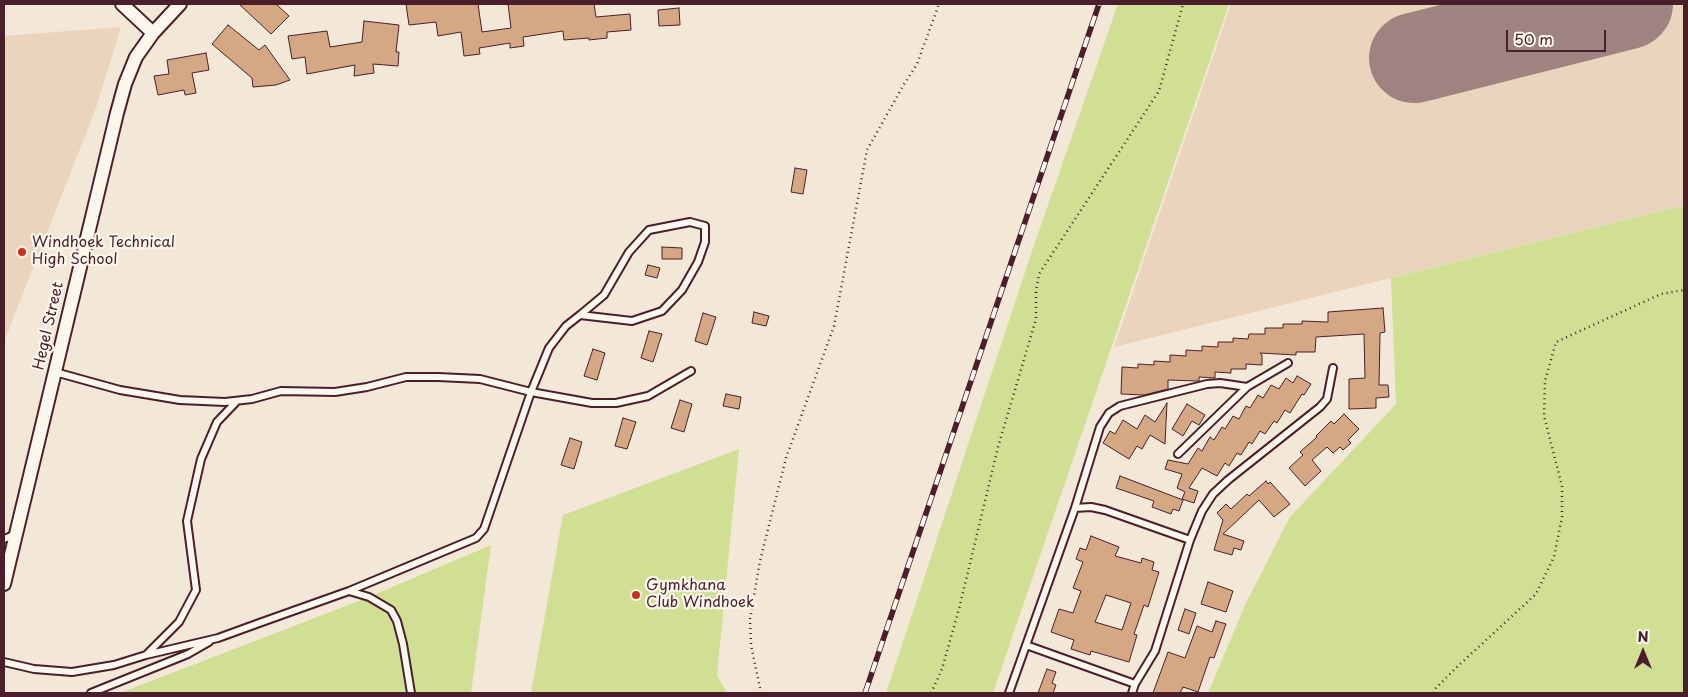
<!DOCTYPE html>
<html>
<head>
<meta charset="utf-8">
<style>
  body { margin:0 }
  #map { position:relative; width:1688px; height:697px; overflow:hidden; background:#f3e7d7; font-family:"Playpen Sans",sans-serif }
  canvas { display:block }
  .frame { position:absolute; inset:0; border:5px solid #4a1f2b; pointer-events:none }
  .north { position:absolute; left:1618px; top:627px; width:50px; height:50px; -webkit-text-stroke:4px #fbf7ec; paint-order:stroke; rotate:0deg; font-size:14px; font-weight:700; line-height:20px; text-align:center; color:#4a1f2b }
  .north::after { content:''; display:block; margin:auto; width:18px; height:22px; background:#4a1f2b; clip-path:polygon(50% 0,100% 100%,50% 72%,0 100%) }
  .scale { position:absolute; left:1506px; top:30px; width:100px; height:22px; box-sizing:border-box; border:2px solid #4a1f2b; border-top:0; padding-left:6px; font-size:15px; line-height:18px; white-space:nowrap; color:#4a1f2b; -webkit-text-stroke:4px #fbf7ec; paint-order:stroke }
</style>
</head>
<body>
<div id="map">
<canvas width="1688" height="697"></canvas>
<div class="frame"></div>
<div class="north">N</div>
<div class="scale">50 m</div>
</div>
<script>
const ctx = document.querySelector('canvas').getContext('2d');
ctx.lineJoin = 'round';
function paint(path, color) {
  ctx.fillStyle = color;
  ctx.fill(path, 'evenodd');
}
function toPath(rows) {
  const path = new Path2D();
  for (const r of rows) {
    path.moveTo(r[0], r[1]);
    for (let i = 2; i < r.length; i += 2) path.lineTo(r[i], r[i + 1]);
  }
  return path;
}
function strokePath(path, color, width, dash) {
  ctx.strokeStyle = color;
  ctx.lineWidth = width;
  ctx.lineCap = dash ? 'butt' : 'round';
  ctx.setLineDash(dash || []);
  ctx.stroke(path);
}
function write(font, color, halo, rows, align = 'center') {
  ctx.font = font + ' "Playpen Sans",sans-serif';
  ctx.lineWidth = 4.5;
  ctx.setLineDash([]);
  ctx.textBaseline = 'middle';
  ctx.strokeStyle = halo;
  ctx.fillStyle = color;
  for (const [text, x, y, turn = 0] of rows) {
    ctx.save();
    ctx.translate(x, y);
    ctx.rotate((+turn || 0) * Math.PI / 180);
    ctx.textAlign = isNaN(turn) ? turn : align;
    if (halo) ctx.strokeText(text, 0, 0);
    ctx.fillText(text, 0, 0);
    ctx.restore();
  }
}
paint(toPath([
  [1231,4,1684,4,1684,205,1114,347],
  [121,27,96,108,4,342,4,36]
]), '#ead4be');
paint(toPath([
  [1118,4,1229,4,993,693,886,693,1032,251],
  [1684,205,1684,693,1208,693,1246,603,1290,517,1396,404,1391,278],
  [739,449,717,675,727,693,531,693,563,515],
  [491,545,471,693,120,693,369,597]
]), '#d0df93');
strokePath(toPath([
  [1414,58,1628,4]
]), '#9e8381', 90);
const building = toPath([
  [239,4,276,4,289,16,271,34,239,4],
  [406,4,478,4,482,32,511,28,508,4,594,4,596,17,630,14,631,30,607,32,607,38,589,40,589,38,564,40,563,31,523,37,524,46,510,48,510,43,479,48,480,54,464,56,461,32,438,36,436,22,409,25,406,4],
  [679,8,680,25,659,26,658,10,679,8],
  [364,21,399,25,396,52,399,52,398,66,373,64,374,73,354,76,355,65,307,74,305,57,292,59,288,36,327,31,330,47,362,42,364,21],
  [228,25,259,50,265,45,290,80,276,85,253,87,252,78,212,44,228,25],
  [206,53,209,70,192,73,196,93,185,95,184,90,158,95,154,76,169,74,167,60,206,53],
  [795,168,807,170,803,194,791,192,795,168],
  [662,247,682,248,682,259,662,259,662,247],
  [648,265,660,268,657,278,645,275,648,265],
  [1383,308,1385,332,1380,333,1379,385,1388,385,1389,397,1376,398,1376,408,1349,409,1349,379,1365,378,1364,334,1316,337,1315,352,1296,352,1296,355,1260,353,1262,355,1262,365,1246,364,1246,369,1231,369,1231,373,1215,372,1215,378,1199,377,1199,381,1198,381,1168,380,1168,389,1144,395,1121,394,1122,367,1138,368,1138,364,1154,365,1154,361,1170,362,1170,355,1186,356,1186,350,1202,351,1202,346,1218,347,1218,342,1233,342,1233,338,1248,339,1249,334,1265,334,1265,328,1283,328,1283,324,1302,324,1302,321,1328,322,1328,312,1383,308],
  [754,312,769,316,766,326,752,323,754,312],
  [703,313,716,317,707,345,695,341,703,313],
  [649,331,662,334,653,362,641,358,649,331],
  [593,349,605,353,597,380,584,376,593,349],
  [1297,376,1311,384,1304,395,1302,394,1290,413,1285,410,1277,423,1274,421,1265,434,1260,431,1252,444,1249,442,1241,455,1237,453,1229,466,1225,463,1217,476,1202,468,1189,488,1198,491,1194,503,1182,499,1185,492,1177,488,1182,474,1165,469,1168,460,1188,464,1198,448,1202,451,1210,437,1214,440,1222,427,1225,429,1233,416,1239,419,1246,406,1250,408,1258,395,1263,398,1271,385,1279,389,1286,378,1293,383,1297,376],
  [726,394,741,397,739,409,723,406,726,394],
  [680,400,692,404,684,432,671,428,680,400],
  [1167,403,1165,444,1150,435,1142,449,1137,446,1129,459,1103,443,1110,431,1115,434,1123,420,1137,429,1145,415,1155,422,1167,403],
  [1187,404,1205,415,1199,425,1192,421,1183,436,1172,429,1187,404],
  [1344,414,1359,429,1348,440,1351,443,1343,450,1340,447,1333,453,1327,447,1312,460,1321,471,1305,486,1289,468,1303,455,1300,452,1317,437,1316,436,1331,421,1334,424,1344,414],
  [623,418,636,422,627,449,615,446,623,418],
  [570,438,582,442,574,469,561,465,570,438],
  [1120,476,1183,500,1179,511,1173,509,1171,514,1152,507,1154,501,1116,488,1120,476],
  [1266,481,1268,484,1270,482,1290,504,1274,517,1259,500,1223,534,1244,541,1241,550,1234,548,1232,555,1214,550,1223,520,1217,513,1226,504,1231,509,1247,494,1249,496,1266,481],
  [1091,536,1119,547,1115,556,1141,563,1142,558,1154,562,1152,570,1159,572,1148,607,1144,605,1134,634,1137,635,1129,662,1091,651,1090,655,1071,649,1074,640,1051,632,1059,609,1073,613,1081,591,1073,588,1083,562,1076,559,1080,548,1086,550,1091,536],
  [1106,595,1131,603,1122,630,1095,622,1106,595],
  [1208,582,1233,591,1226,612,1201,604,1208,582],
  [1185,609,1196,613,1189,634,1178,630,1185,609],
  [1216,621,1226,624,1214,658,1210,657,1198,692,1183,687,1180,693,1153,693,1168,652,1185,658,1197,626,1212,632,1216,621],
  [1047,669,1056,672,1052,683,1056,685,1053,693,1038,693,1047,669]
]);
paint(building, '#d4a885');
strokePath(building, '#4a1f2b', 1);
const service = toPath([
  [55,372,120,390,180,400,225,402,252,399,281,391,335,392,367,387,406,377,438,377,480,379,531,392,592,403,616,403,648,396,691,371],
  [1178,454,1247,387],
  [1075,508,1091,507,1105,510,1190,540],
  [4,539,16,534],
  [349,591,369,597,391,610,397,621,403,644,411,693],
  [1026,645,1135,684],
  [147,654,179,622,196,590,187,521,201,459,217,422,237,401],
  [4,662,34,669,72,672,114,665,146,655,218,638,262,622,349,591,476,538,484,529,531,392,549,348,566,326,580,315,604,295,629,252,649,230,690,222,705,226,705,242,698,262,682,290,662,311,632,321,580,315],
  [91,693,188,654,209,642],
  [1009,693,1075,508,1100,427,1109,413,1120,406,1207,384,1220,383,1247,387,1288,363],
  [1132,693,1135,684,1155,651,1190,540,1202,511,1213,494,1228,480,1320,407,1327,399,1333,368]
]);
const minor = toPath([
  [122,4,153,33],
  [4,584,117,113,125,84,136,57,153,33,180,4]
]);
strokePath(service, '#4a1f2b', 10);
strokePath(minor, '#4a1f2b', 16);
strokePath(toPath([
  [761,693,751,645,750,619,760,561,786,458,834,326,867,150,903,86,917,64,939,4],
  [931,693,942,669,959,609,998,447,1036,319,1036,292,1039,274,1159,91,1183,4],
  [1433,693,1436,688,1459,665,1536,594,1554,557,1562,517,1562,486,1544,416,1545,381,1556,342,1661,294,1684,290]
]), '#4a1f2b', 2.5, [1, 4]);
strokePath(service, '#fbf7ec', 6);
strokePath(minor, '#fbf7ec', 12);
const rail = toPath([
  [865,693,1099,4]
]);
strokePath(rail, '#4a1f2b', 5.5);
strokePath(rail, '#fbf7ec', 4, [11]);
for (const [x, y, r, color] of [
  [22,252,5,"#c8321e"],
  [636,595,5,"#c8321e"]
]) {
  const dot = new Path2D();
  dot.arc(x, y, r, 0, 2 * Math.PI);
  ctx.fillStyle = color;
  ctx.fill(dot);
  strokePath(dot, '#fbf7ec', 2);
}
write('15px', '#4a1f2b', '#fbf7ec', [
  ["Windhoek Technical",32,243],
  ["High School",32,260],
  ["Gymkhana",646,586],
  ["Club Windhoek",646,603]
], 'left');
write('15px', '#4a1f2b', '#fbf7ec', [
  ["Hegel Street",49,326,-77]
]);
</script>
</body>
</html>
